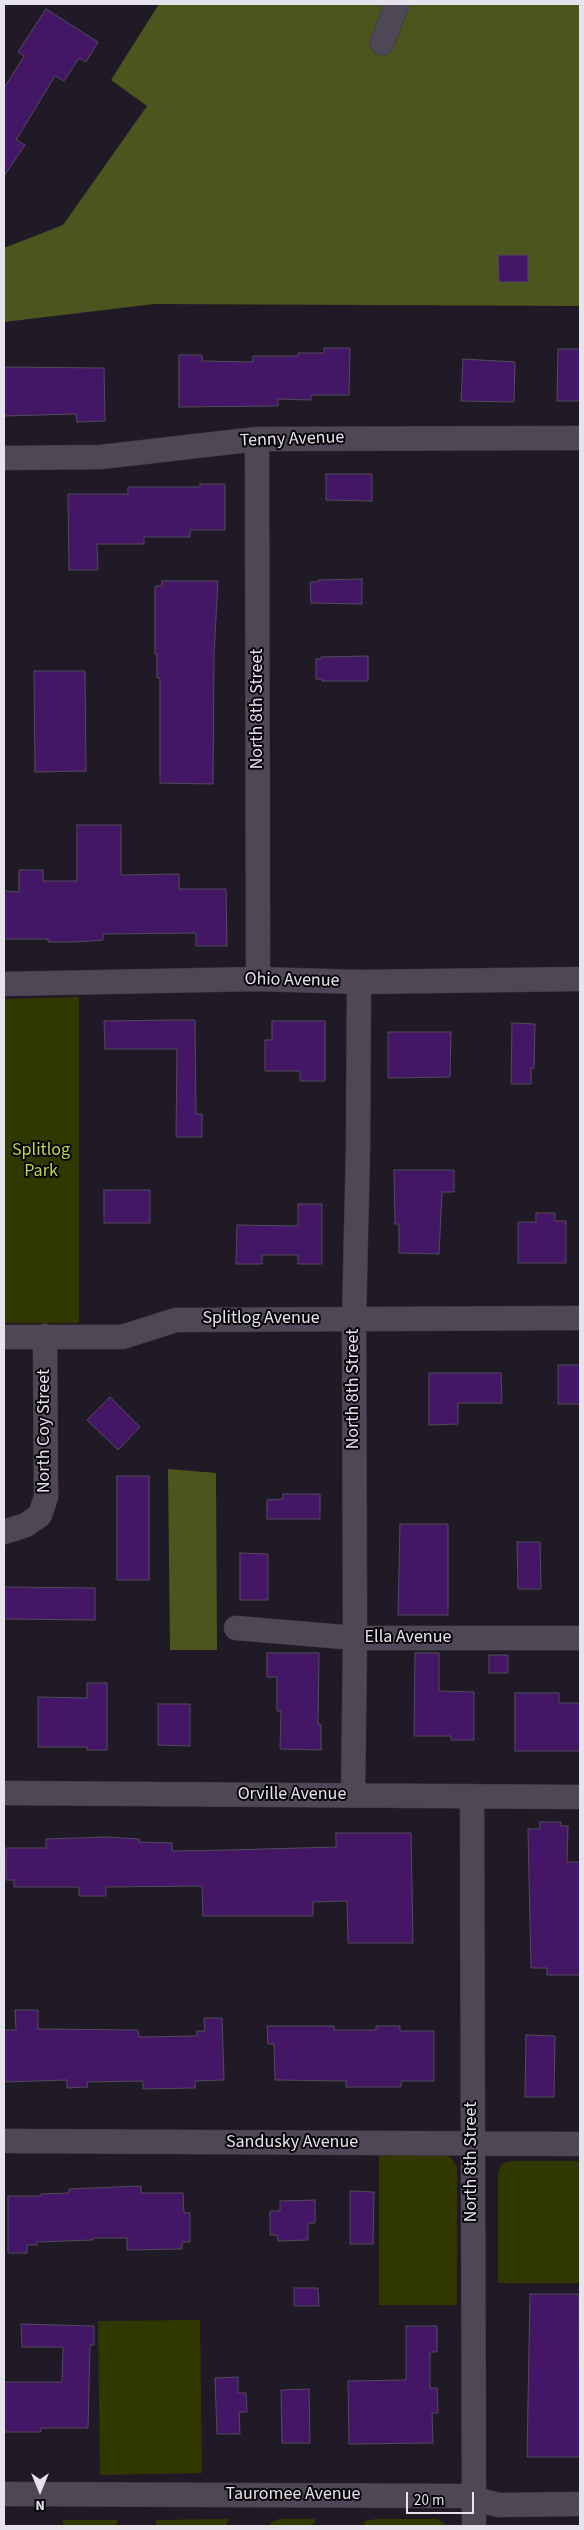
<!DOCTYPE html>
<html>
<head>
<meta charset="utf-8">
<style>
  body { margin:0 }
  #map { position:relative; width:584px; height:2530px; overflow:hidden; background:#201a27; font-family:"Source Sans 3",sans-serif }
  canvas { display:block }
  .frame { position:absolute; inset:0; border:5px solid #e7e3ec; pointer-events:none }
  .north { position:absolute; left:15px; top:2465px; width:50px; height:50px; -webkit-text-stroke:4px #08060b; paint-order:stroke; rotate:180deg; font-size:14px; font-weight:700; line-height:20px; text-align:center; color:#e7e3ec }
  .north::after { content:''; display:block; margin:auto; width:18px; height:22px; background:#e7e3ec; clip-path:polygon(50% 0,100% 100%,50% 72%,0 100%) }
  .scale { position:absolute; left:406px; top:2492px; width:68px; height:22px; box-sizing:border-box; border:2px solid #e7e3ec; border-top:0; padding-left:6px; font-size:15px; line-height:18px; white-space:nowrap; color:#e7e3ec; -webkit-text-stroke:4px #08060b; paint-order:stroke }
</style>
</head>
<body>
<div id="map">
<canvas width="584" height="2530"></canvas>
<div class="frame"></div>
<div class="north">N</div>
<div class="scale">20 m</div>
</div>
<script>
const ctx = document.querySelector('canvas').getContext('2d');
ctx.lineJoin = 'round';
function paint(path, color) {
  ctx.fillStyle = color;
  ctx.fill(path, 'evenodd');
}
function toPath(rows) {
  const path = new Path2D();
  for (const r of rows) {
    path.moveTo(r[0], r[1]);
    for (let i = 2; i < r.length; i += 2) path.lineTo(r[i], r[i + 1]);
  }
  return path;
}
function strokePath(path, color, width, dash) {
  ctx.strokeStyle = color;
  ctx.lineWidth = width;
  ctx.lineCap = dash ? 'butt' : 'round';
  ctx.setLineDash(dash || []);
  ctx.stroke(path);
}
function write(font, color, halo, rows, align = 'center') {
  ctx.font = font + ' "Source Sans 3",sans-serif';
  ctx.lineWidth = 4;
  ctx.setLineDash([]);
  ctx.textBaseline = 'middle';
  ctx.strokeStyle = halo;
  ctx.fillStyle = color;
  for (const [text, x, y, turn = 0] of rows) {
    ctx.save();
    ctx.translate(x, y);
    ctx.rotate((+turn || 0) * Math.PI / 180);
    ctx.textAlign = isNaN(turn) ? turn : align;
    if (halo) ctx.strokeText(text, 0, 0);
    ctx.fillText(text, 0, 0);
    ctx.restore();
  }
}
paint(toPath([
  [79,997,79,1323,4,1323,4,999],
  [379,2153,443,2153,452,2159,457,2167,457,2305,379,2305],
  [510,2161,580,2161,580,2283,498,2283,498,2172,502,2164],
  [200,2320,202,2473,100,2475,98,2321],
  [229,2519,226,2526,156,2526,156,2520],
  [279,2519,315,2519,315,2523,308,2526,270,2526,271,2522],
  [376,2519,437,2519,448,2526,364,2526,365,2521],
  [63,2520,117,2520,117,2526,63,2526]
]), '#303800');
paint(toPath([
  [159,4,580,4,580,306,154,304,4,322,4,248,63,225,147,106,111,80],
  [168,1469,216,1473,217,1650,170,1650]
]), '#4c551e');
const building = toPath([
  [46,9,98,42,86,62,79,58,64,81,55,76,16,140,25,145,4,176,4,88,24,56,18,52,46,9],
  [498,255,528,255,528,282,499,282,498,255],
  [324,348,350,348,349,395,311,395,311,400,278,399,278,406,179,407,179,355,202,355,202,361,253,362,253,356,298,356,298,353,324,353,324,348],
  [558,349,580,349,580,401,557,401,558,349],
  [463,359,515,362,514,402,461,401,463,359],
  [4,367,104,368,105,421,77,422,76,414,4,416,4,367],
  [326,474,372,474,372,501,326,500,326,474],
  [200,484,225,484,225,530,190,530,190,537,144,537,144,544,97,544,98,570,69,570,68,494,128,494,128,487,200,487,200,484],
  [362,579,362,604,311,603,310,582,318,582,318,580,362,579],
  [162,581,218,581,214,654,213,784,160,783,160,678,157,678,157,654,155,654,155,586,162,586,162,581],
  [368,656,368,681,322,681,322,679,316,679,316,659,321,659,321,657,368,656],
  [34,671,85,671,86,771,35,772,34,671],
  [77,825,121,825,121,875,179,874,179,889,226,889,227,946,196,946,196,933,103,934,103,940,75,942,48,942,48,939,4,939,4,891,19,892,19,870,43,870,43,881,77,881,77,825],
  [177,1020,195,1020,196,1114,202,1114,202,1137,176,1137,177,1049,105,1049,104,1021,177,1020],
  [272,1021,325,1021,325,1081,300,1081,300,1071,265,1071,265,1040,272,1040,272,1021],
  [512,1023,535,1024,534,1068,531,1068,531,1084,511,1084,512,1023],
  [388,1032,451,1032,450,1077,388,1078,388,1032],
  [394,1170,454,1170,454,1192,442,1192,439,1254,399,1253,399,1224,395,1224,394,1170],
  [104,1190,150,1190,150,1223,104,1223,104,1190],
  [298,1204,322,1204,322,1264,298,1264,298,1255,262,1255,262,1264,236,1264,237,1225,298,1226,298,1204],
  [536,1213,555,1213,555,1221,566,1221,566,1263,518,1263,518,1222,536,1222,536,1213],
  [558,1365,580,1365,580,1404,558,1404,558,1365],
  [429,1373,501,1373,502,1403,458,1403,458,1424,429,1425,429,1373],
  [110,1397,140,1427,118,1450,87,1420,110,1397],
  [117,1476,149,1476,149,1580,117,1580,117,1476],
  [283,1494,320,1494,320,1519,267,1519,267,1500,283,1499,283,1494],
  [400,1524,448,1524,448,1615,398,1615,400,1524],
  [517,1542,540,1542,541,1589,518,1589,517,1542],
  [240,1553,268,1554,268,1600,240,1600,240,1553],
  [4,1587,95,1588,95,1620,4,1619,4,1587],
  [267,1653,319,1653,318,1724,321,1725,321,1750,280,1749,281,1711,277,1711,277,1677,267,1677,267,1653],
  [415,1653,439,1653,439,1691,474,1692,474,1740,451,1740,451,1736,414,1736,415,1653],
  [489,1655,508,1655,508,1673,489,1673,489,1655],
  [87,1683,107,1683,107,1750,87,1750,87,1747,38,1747,38,1697,87,1698,87,1683],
  [515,1693,559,1693,559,1703,580,1703,580,1751,515,1751,515,1693],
  [158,1704,190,1704,190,1746,158,1745,158,1704],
  [540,1822,561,1822,561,1826,568,1826,567,1862,580,1862,580,1975,547,1975,547,1968,531,1968,528,1829,540,1829,540,1822],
  [336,1833,411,1833,413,1943,348,1943,347,1901,313,1902,313,1916,203,1916,202,1886,106,1887,106,1896,79,1896,79,1887,14,1887,14,1880,6,1880,6,1848,46,1848,46,1839,106,1837,139,1839,139,1842,172,1843,172,1851,228,1850,336,1847,336,1833],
  [15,2010,38,2010,38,2029,138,2030,139,2037,197,2036,197,2031,205,2031,204,2018,222,2018,224,2080,195,2081,195,2088,143,2089,143,2081,87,2082,88,2087,67,2088,67,2080,4,2082,4,2030,16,2030,15,2010],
  [267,2026,334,2026,334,2030,376,2030,376,2026,400,2026,400,2031,434,2031,434,2081,401,2081,401,2087,346,2087,346,2081,275,2080,274,2044,268,2044,267,2026],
  [526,2035,555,2036,554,2097,525,2097,526,2035],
  [141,2186,141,2193,183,2193,184,2213,190,2213,190,2242,182,2242,182,2249,127,2250,127,2238,93,2238,93,2240,37,2242,37,2245,27,2245,27,2253,8,2253,8,2196,41,2196,41,2194,69,2193,69,2189,141,2186],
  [350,2191,374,2192,373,2244,350,2244,350,2191],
  [315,2200,315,2223,308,2223,308,2240,278,2241,277,2235,270,2235,270,2211,280,2211,280,2201,315,2200],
  [294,2288,318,2288,319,2306,294,2306,294,2288],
  [530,2294,579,2294,580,2457,527,2457,530,2294],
  [21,2324,94,2326,94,2345,90,2345,88,2428,41,2428,41,2432,4,2432,4,2382,62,2382,63,2347,22,2347,21,2324],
  [406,2326,437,2326,437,2352,430,2352,430,2388,437,2388,438,2413,432,2413,433,2443,349,2444,348,2381,406,2380,406,2326],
  [238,2377,238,2393,246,2393,247,2412,239,2412,240,2434,217,2434,215,2378,238,2377],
  [309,2389,310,2443,282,2443,281,2390,309,2389]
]);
paint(building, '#431765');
strokePath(building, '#524b5b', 1);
const minor = toPath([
  [382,43,397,4],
  [257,439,258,979],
  [4,458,101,457,257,439,580,438],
  [4,984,258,979,359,982,580,979],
  [4,1337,122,1337,176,1320,580,1318],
  [4,1532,26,1525,40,1515,46,1497,45,1336],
  [236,1628,355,1638,580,1638],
  [4,1793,580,1797],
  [353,1796,355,1638,354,1319,358,1150,359,982],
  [472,1797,474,2526],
  [4,2141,580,2144],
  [4,2494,462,2496,499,2505,580,2504]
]);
strokePath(minor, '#3b3640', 25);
strokePath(minor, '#4e4756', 24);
write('18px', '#e7e3ec', '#08060b', [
  ["Tenny Avenue",292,440,-2],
  ["North 8th Street",258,709,-90],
  ["Ohio Avenue",292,981,1],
  ["Splitlog Avenue",261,1319],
  ["North 8th Street",354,1389,-90],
  ["North Coy Street",45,1431,-90],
  ["Ella Avenue",408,1638],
  ["Orville Avenue",292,1795],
  ["Sandusky Avenue",292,2143],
  ["North 8th Street",472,2162,-90],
  ["Tauromee Avenue",293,2495]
]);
write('18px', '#bfd54d', '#08060b', [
  ["Splitlog",41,1151],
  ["Park",41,1172]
]);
</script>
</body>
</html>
